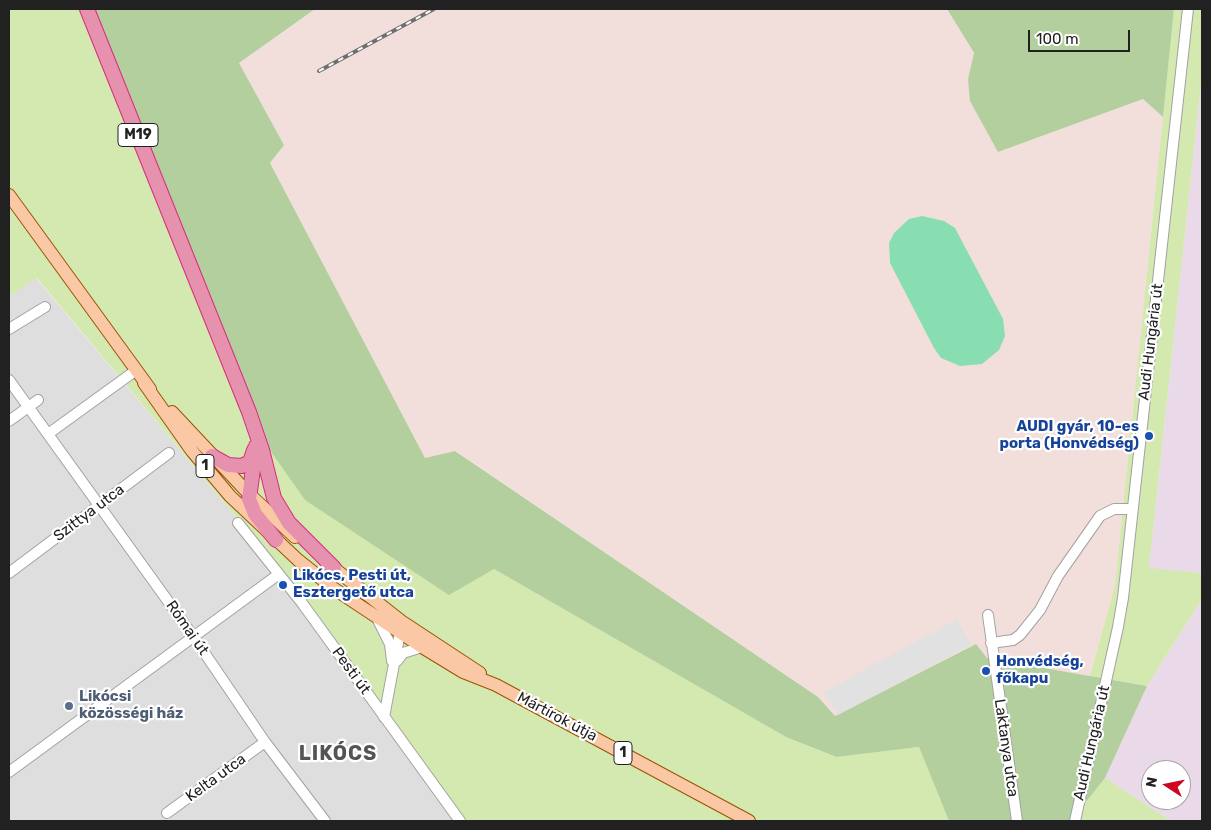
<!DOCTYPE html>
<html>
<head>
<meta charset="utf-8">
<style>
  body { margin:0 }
  #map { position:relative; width:1211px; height:830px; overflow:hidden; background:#f1ede8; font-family:Rubik,sans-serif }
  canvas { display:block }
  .frame { position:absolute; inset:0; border:10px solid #212121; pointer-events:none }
  .north { position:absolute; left:1141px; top:760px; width:50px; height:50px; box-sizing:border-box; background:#fff; border:1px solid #a6a6a6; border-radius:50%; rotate:281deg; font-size:14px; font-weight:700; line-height:20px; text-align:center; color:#212121 }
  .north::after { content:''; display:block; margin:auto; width:18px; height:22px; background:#ce0421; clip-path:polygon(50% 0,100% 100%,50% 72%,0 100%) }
  .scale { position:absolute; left:1028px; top:30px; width:102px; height:22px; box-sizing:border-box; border:2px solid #212121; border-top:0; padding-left:6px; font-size:15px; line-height:18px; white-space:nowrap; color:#212121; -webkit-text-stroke:4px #fff; paint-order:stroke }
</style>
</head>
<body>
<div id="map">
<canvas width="1211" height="830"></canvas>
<div class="frame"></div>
<div class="north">N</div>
<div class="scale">100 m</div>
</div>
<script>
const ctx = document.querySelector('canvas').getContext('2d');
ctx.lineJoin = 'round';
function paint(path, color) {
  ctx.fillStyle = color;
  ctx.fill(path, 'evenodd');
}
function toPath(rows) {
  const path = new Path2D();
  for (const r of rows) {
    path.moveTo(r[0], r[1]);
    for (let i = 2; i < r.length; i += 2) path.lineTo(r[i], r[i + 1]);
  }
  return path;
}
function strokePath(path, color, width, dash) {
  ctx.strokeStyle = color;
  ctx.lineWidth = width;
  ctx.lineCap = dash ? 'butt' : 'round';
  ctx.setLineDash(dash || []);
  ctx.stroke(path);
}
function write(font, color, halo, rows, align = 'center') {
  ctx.font = font + ' Rubik,sans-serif';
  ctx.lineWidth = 4.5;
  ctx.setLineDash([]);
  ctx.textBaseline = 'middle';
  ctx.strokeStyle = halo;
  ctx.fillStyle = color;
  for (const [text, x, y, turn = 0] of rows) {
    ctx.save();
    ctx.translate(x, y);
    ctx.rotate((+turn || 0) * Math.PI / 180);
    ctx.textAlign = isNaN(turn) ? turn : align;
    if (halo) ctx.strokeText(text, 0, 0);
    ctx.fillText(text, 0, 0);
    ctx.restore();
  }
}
paint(toPath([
  [36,278,296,589,467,821,9,821,9,296]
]), '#dfdede');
paint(toPath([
  [1202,75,1202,573,1149,569],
  [1202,599,1202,821,1171,821,1105,778,1147,686],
  [1151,770,1181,770,1181,800,1151,800]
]), '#eadae9');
paint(toPath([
  [315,9,947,9,974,54,968,79,998,152,1143,99,1163,117,1115,585,1090,676,986,658,975,644,835,717,818,697,456,451,425,458,270,163,284,145,239,63]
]), '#f2dfdc');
paint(toPath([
  [9,9,89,9,494,569,786,737,835,757,919,747,949,821,467,821,296,589,37,278,9,296],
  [1174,9,1202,9,1202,75,1149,568,1202,573,1202,599,1147,686,1090,676,1115,585],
  [1105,778,1171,821,1071,821]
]), '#d4e9af');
paint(toPath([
  [89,9,315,9,239,63,284,145,270,163,425,458,455,451,818,697,835,716,976,644,987,658,1147,686,1105,778,1071,821,949,821,919,747,836,757,786,737,494,569,449,595,305,500,253,426],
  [947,9,1174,9,1163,117,1143,99,998,152,970,101,968,79,974,53]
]), '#b3cf9e');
paint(toPath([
  [922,216,944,221,955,228,1003,319,1005,336,999,350,982,364,960,366,941,358,934,348,890,263,889,243,894,233,909,219]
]), '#88deb0');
paint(toPath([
  [957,619,971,645,838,715,824,692]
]), '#e1e1e1');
const minor = toPath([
  [9,329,45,307],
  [9,380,193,636,265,742,325,821],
  [9,421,38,400],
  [48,434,135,371],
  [238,523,302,603,460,821],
  [9,573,169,453],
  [988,615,1017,821],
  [376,616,390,644,392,661],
  [991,643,1013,640,1020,635,1040,610,1058,576,1100,516,1114,509,1131,509],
  [397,661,403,653,422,647],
  [384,717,401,627],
  [9,772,279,574],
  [167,813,265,742],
  [1075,821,1118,627,1123,598,1188,9]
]);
const major = toPath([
  [9,195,150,389],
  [144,383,192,451,230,496,298,560,333,588,422,647,463,672,496,685,749,821],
  [172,412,249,494,295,537],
  [326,562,401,621,480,673]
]);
const highway = toPath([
  [87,9,249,412,262,450,274,498,289,523,334,568],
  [256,446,249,499,255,514,276,540],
  [212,456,228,465,242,466,250,462,254,450]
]);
strokePath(minor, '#a2a2a2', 12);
strokePath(major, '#9b5303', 14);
strokePath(highway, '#d82c7f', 16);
strokePath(minor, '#fff', 10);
strokePath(major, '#fac8a4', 12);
strokePath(highway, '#e692ae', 14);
const rail = toPath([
  [319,71,434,9]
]);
strokePath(rail, '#6f6f6f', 4);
strokePath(rail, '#fff', 2, [5.5]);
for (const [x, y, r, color] of [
  [1149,436,5,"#1a4fb4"],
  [283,585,5,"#1a4fb4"],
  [986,671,5,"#1a4fb4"],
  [69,706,5,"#5c6f8a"]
]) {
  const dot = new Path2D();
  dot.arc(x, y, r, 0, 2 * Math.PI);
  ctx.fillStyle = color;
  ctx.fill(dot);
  strokePath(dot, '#fff', 2);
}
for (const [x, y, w] of [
  [138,135,40],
  [205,466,18],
  [623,753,18]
]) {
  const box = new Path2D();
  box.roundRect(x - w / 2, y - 11.5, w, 23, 4);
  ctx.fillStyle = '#fff';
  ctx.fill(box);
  strokePath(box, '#212121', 1);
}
write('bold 14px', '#212121', null, [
  ["M19",138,135],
  ["1",205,466],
  ["1",623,753]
]);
write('15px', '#212121', '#fff', [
  ["Audi Hungária út",1151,342,-83],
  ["Szittya utca",89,513,-37],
  ["Római út",187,628,55],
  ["Pesti út",351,671,54],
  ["Mártírok útja",557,717,28],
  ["Audi Hungária út",1092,743,-77],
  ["Laktanya utca",1006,748,82],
  ["Kelta utca",216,778,-36]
]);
write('bold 15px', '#164399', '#fff', [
  ["AUDI gyár, 10-es",1139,427,"right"],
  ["porta (Honvédség)",1139,444,"right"],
  ["Likócs, Pesti út,",293,576],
  ["Esztergető utca",293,593],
  ["Honvédség,",996,662],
  ["főkapu",996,679]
], 'left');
write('bold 15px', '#4e5e75', '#fff', [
  ["Likócsi",79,697],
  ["közösségi ház",79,714]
], 'left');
ctx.letterSpacing = '1px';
write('bold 20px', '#545454', '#fff', [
  ["LIKÓCS",338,754]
]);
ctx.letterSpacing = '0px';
</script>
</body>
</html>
